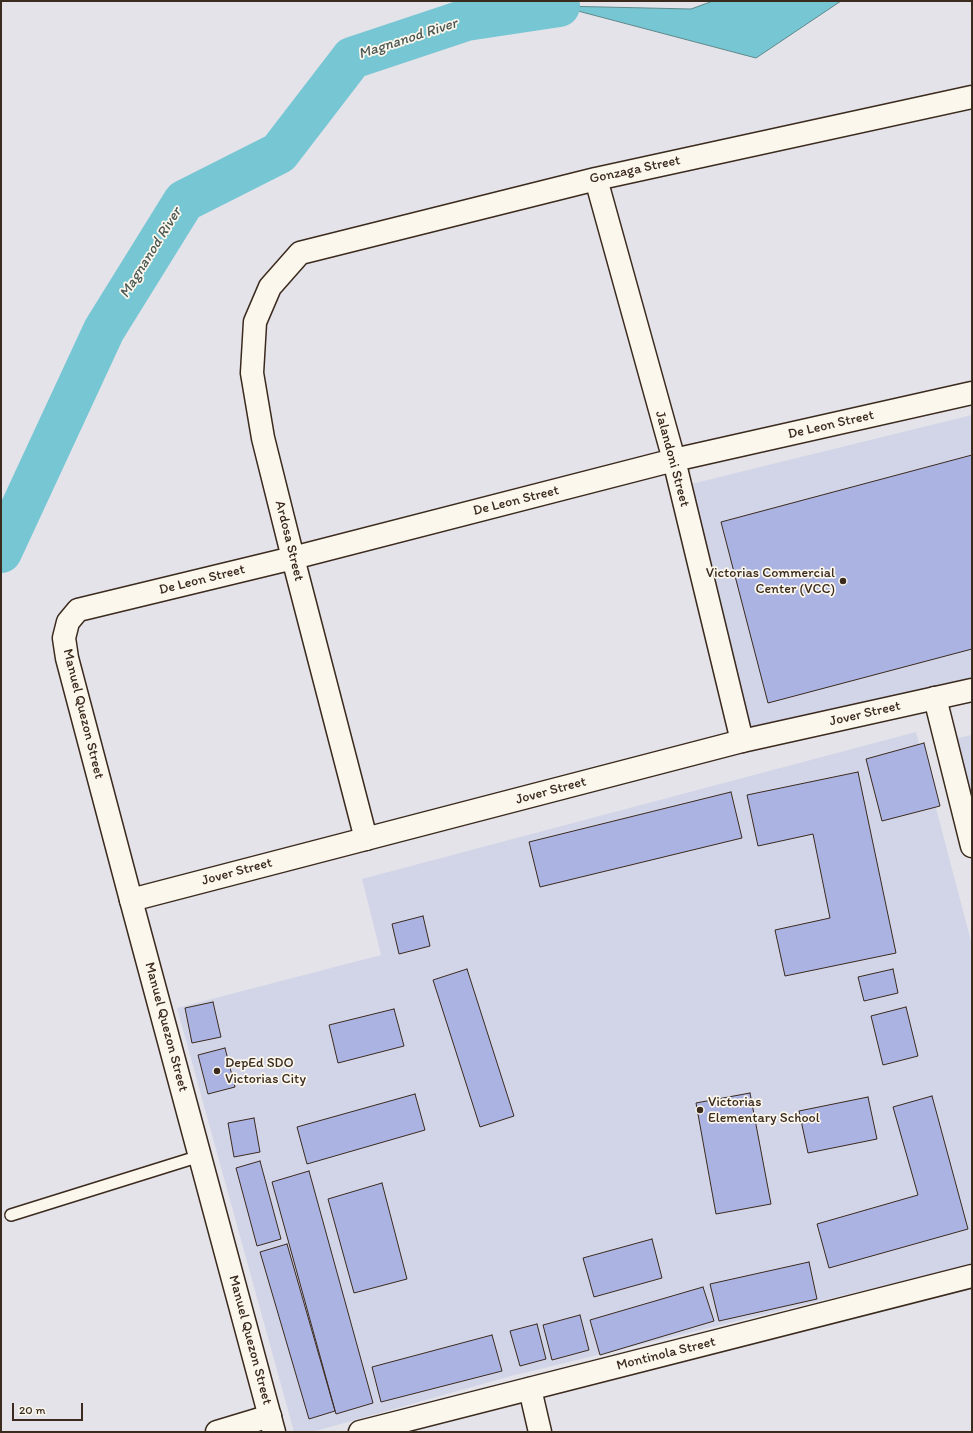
<!DOCTYPE html>
<html>
<head>
<meta charset="utf-8">
<style>
  body { margin:0 }
  #map { position:relative; width:973px; height:1433px; overflow:hidden; background:#e3e3e9; font-family:Itim,sans-serif }
  canvas { display:block }
  .frame { position:absolute; inset:0; border:2px solid #3b2a1e; pointer-events:none }
  .scale { position:absolute; left:12px; top:1403px; width:71px; height:18px; box-sizing:border-box; border:2px solid #3b2a1e; border-top:0; padding-left:5px; font-size:12px; line-height:14px; white-space:nowrap; color:#3b2a1e; -webkit-text-stroke:3px #fbf7ec; paint-order:stroke }
</style>
</head>
<body>
<div id="map">
<canvas width="973" height="1433"></canvas>
<div class="frame"></div>
<div class="scale">20 m</div>
</div>
<script>
const ctx = document.querySelector('canvas').getContext('2d');
ctx.lineJoin = 'round';
function paint(path, color) {
  ctx.fillStyle = color;
  ctx.fill(path, 'evenodd');
}
function toPath(rows) {
  const path = new Path2D();
  for (const r of rows) {
    path.moveTo(r[0], r[1]);
    for (let i = 2; i < r.length; i += 2) path.lineTo(r[i], r[i + 1]);
  }
  return path;
}
function strokePath(path, color, width, dash) {
  ctx.strokeStyle = color;
  ctx.lineWidth = width;
  ctx.lineCap = dash ? 'butt' : 'round';
  ctx.setLineDash(dash || []);
  ctx.stroke(path);
}
function write(font, color, halo, rows, align = 'center') {
  ctx.font = font + ' Itim,sans-serif';
  ctx.lineWidth = 3.5;
  ctx.setLineDash([]);
  ctx.textBaseline = 'middle';
  ctx.strokeStyle = halo;
  ctx.fillStyle = color;
  for (const [text, x, y, turn = 0] of rows) {
    ctx.save();
    ctx.translate(x, y);
    ctx.rotate((+turn || 0) * Math.PI / 180);
    ctx.textAlign = isNaN(turn) ? turn : align;
    if (halo) ctx.strokeText(text, 0, 0);
    ctx.fillText(text, 0, 0);
    ctx.restore();
  }
}
paint(toPath([
  [972,415,972,678,751,732,691,484],
  [916,732,972,945,972,1264,511,1376,312,1432,294,1432,177,1008,381,955,362,879],
  [972,735,972,813,953,739]
]), '#d2d5e7');
const water = toPath([
  [713,1,841,1,756,58,559,6,691,9,713,1]
]);
paint(water, '#77c6d4');
strokePath(water, '#5f888b', 1);
strokePath(toPath([
  [1,552,104,330,184,201,279,153,352,58,466,20,559,6]
]), '#77c6d4', 42);
const building = toPath([
  [972,455,972,649,768,703,721,522,972,455],
  [924,743,940,806,882,821,866,759,924,743],
  [858,772,896,953,785,976,775,930,830,918,813,834,758,846,747,795,858,772],
  [731,792,742,838,540,887,529,842,731,792],
  [423,916,430,946,399,954,392,924,423,916],
  [467,969,514,1116,480,1127,433,980,467,969],
  [893,969,898,993,864,1001,858,977,893,969],
  [213,1002,221,1037,192,1043,185,1008,213,1002],
  [906,1007,918,1056,883,1065,871,1016,906,1007],
  [394,1009,404,1046,338,1063,329,1025,394,1009],
  [225,1048,235,1087,208,1094,198,1055,225,1048],
  [750,1093,771,1204,716,1214,696,1103,750,1093],
  [415,1094,425,1130,307,1164,297,1127,415,1094],
  [932,1096,968,1229,829,1268,817,1224,918,1195,893,1107,932,1096],
  [868,1097,877,1139,808,1153,799,1111,868,1097],
  [254,1118,260,1152,234,1157,228,1123,254,1118],
  [260,1161,281,1239,257,1246,236,1168,260,1161],
  [309,1171,373,1403,336,1414,272,1182,309,1171],
  [382,1183,407,1279,354,1293,328,1199,382,1183],
  [652,1239,662,1278,594,1297,583,1258,652,1239],
  [287,1244,335,1411,309,1419,260,1252,287,1244],
  [809,1262,817,1299,719,1321,710,1284,809,1262],
  [703,1287,714,1321,600,1355,590,1320,703,1287],
  [580,1315,589,1350,552,1360,543,1325,580,1315],
  [537,1324,546,1359,520,1366,510,1331,537,1324],
  [492,1335,502,1371,381,1402,372,1367,492,1335]
]);
paint(building, '#abb3e3');
strokePath(building, '#3b2a1e', 1);
const service = toPath([
  [11,1215,200,1156]
]);
const minor = toPath([
  [596,179,674,460,742,741],
  [935,698,972,846],
  [366,839,293,558,263,438,252,373,255,322,270,287,300,253,596,179,972,97],
  [131,900,67,658,64,638,68,622,78,610,293,558,674,460,972,393],
  [530,1389,540,1432],
  [217,1432,270,1416]
]);
const tertiary = toPath([
  [274,1432,131,900,742,741,972,690],
  [360,1432,972,1276]
]);
strokePath(service, '#3b2a1e', 14);
strokePath(minor, '#3b2a1e', 25);
strokePath(tertiary, '#3b2a1e', 25);
strokePath(service, '#fbf7ec', 11);
strokePath(minor, '#fbf7ec', 22);
strokePath(tertiary, '#fbf7ec', 22);
for (const [x, y, r, color] of [
  [843,581,4,"#3b2a1e"],
  [217,1071,4,"#3b2a1e"],
  [700,1110,4,"#3b2a1e"]
]) {
  const dot = new Path2D();
  dot.arc(x, y, r, 0, 2 * Math.PI);
  ctx.fillStyle = color;
  ctx.fill(dot);
  strokePath(dot, '#fbf7ec', 1.5);
}
write('14px', '#3b2a1e', '#fbf7ec', [
  ["Gonzaga Street",635,170,-12],
  ["De Leon Street",831,425,-13],
  ["Jalandoni Street",672,459,75],
  ["De Leon Street",516,501,-14],
  ["Ardosa Street",289,541,76],
  ["De Leon Street",202,580,-14],
  ["Manuel Quezon Street",83,714,76],
  ["Jover Street",865,714,-13],
  ["Jover Street",551,791,-15],
  ["Jover Street",237,872,-15],
  ["Manuel Quezon Street",166,1027,75],
  ["Manuel Quezon Street",250,1340,75],
  ["Montinola Street",666,1354,-14]
]);
write('14px', '#3b2a1e', '#fbf7ec', [
  ["Victorias Commercial",835,573,"right"],
  ["Center (VCC)",835,589,"right"],
  ["DepEd SDO",225,1063],
  ["Victorias City",225,1079],
  ["Victorias",708,1102],
  ["Elementary School",708,1118]
], 'left');
write('italic 15px', '#4d5955', '#fbf7ec', [
  ["Magnanod River",408,39,-18],
  ["Magnanod River",151,253,-58]
]);
</script>
</body>
</html>
